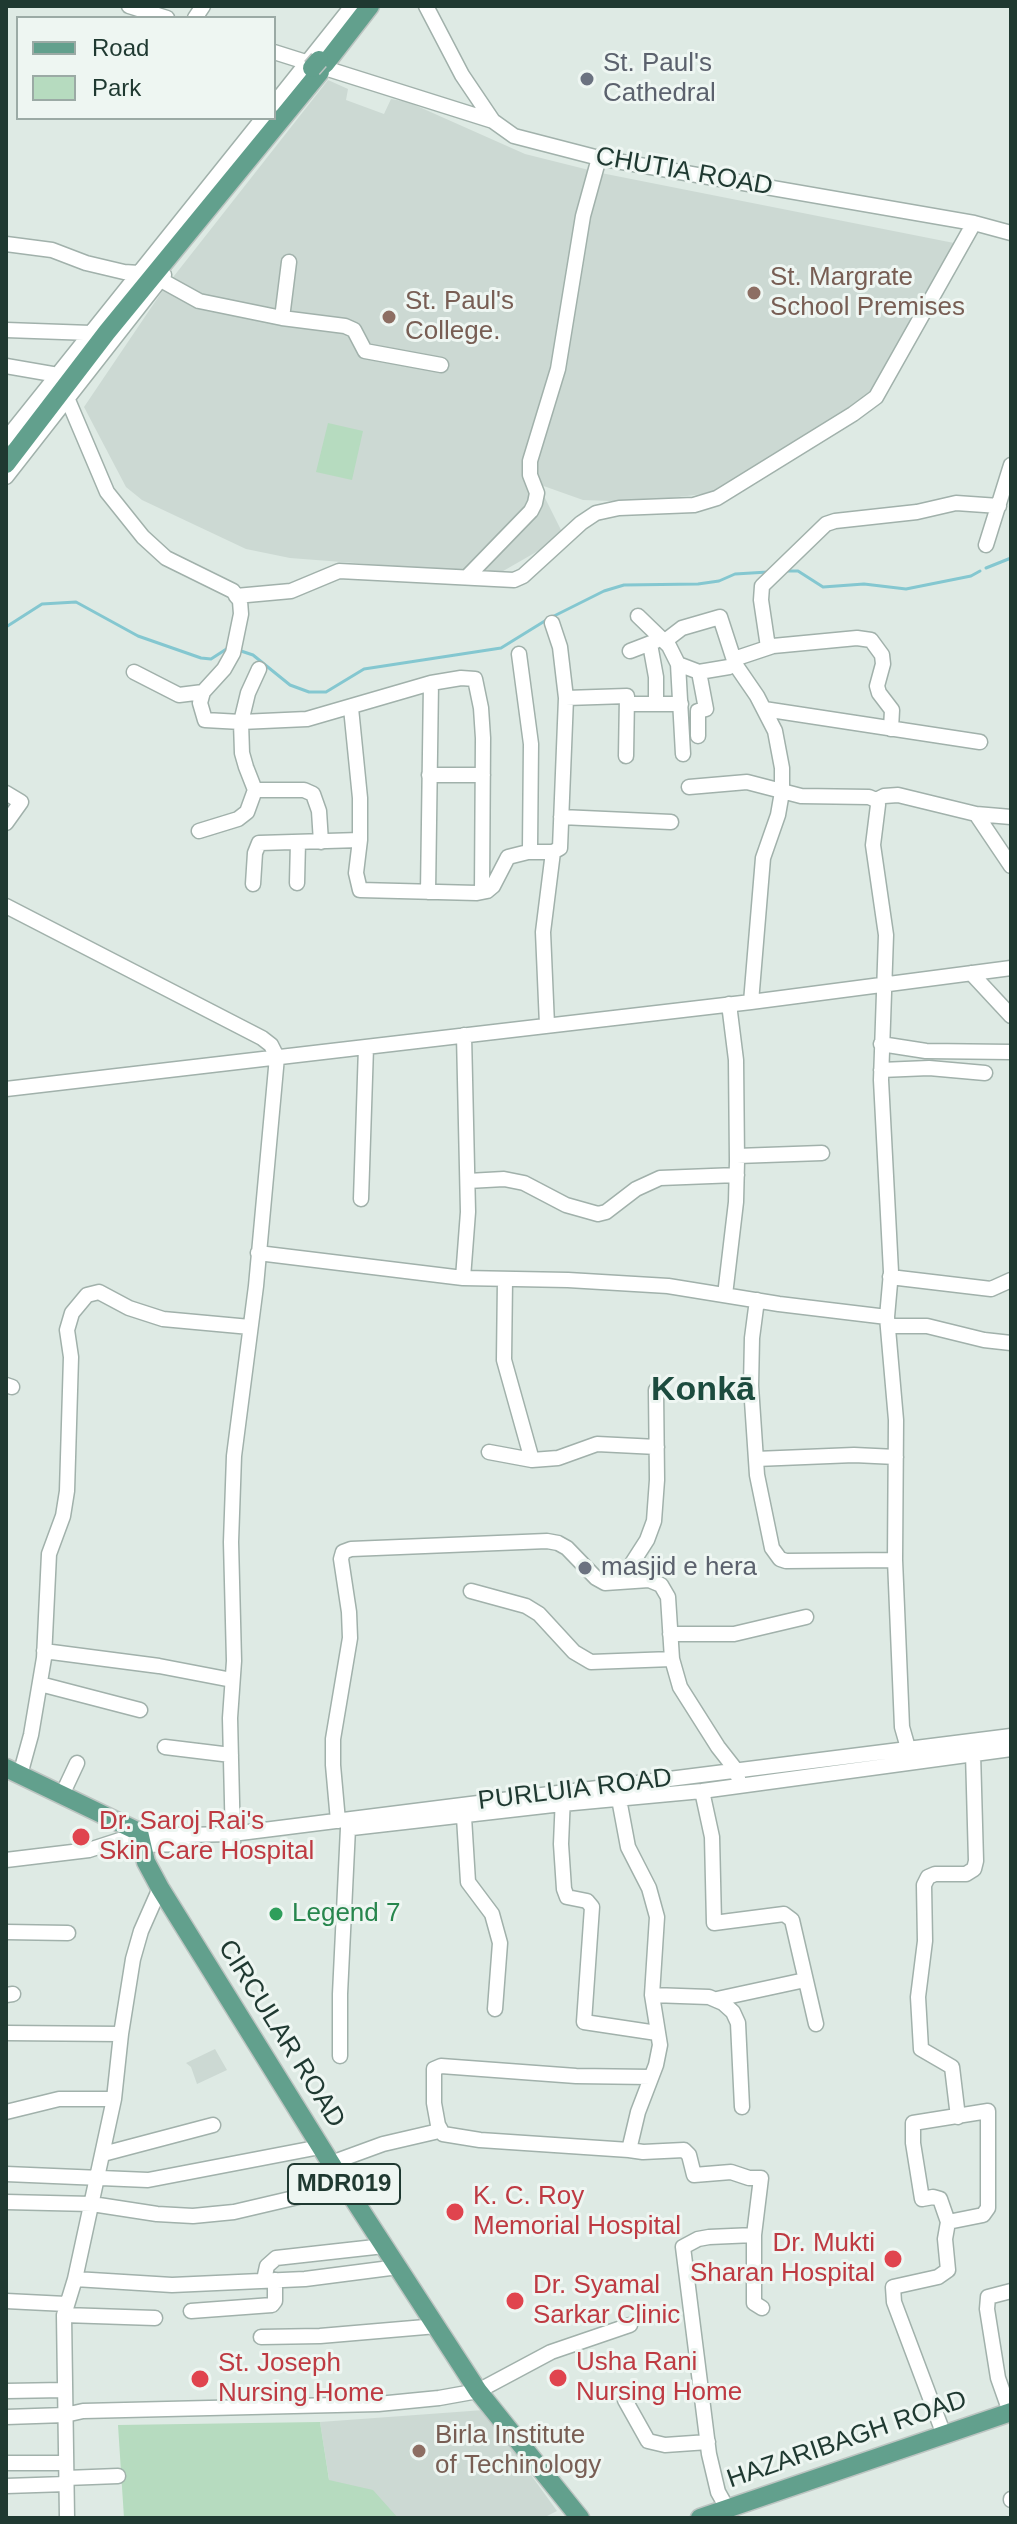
<!DOCTYPE html>
<html>
<head>
<meta charset="utf-8">
<style>
  body { margin:0 }
  #map { position:relative; width:1017px; height:2524px; overflow:hidden; background:#deeae4; font-family:Arial,sans-serif }
  canvas { display:block }
  .frame { position:absolute; inset:0; border:8px solid #1f3931; pointer-events:none }
  .legend { position:absolute; left:16px; top:16px; width:260px; height:104px; box-sizing:border-box; background:#eef6f2; border:2px solid #9baaa5; margin:0; padding:10px 14px; list-style:none; font-size:24px; color:#1f3931 }
  .legend li { display:flex; align-items:center; gap:16px; height:40px }
  .legend b { width:40px; border:2px solid #9baaa5 }
</style>
</head>
<body>
<div id="map">
<canvas width="1017" height="2524"></canvas>
<div class="frame"></div>
<ul class="legend">
<li><b style="height:10px;background:#62a08d"></b>Road</li>
<li><b style="height:22px;background:#b6dbbf"></b>Park</li>
</ul>
</div>
<script>
const ctx = document.querySelector('canvas').getContext('2d');
ctx.lineJoin = 'round';
function paint(path, color) {
  ctx.fillStyle = color;
  ctx.fill(path, 'evenodd');
}
function toPath(rows) {
  const path = new Path2D();
  for (const r of rows) {
    path.moveTo(r[0], r[1]);
    for (let i = 2; i < r.length; i += 2) path.lineTo(r[i], r[i + 1]);
  }
  return path;
}
function strokePath(path, color, width, dash) {
  ctx.strokeStyle = color;
  ctx.lineWidth = width;
  ctx.lineCap = dash ? 'butt' : 'round';
  ctx.setLineDash(dash || []);
  ctx.stroke(path);
}
function write(font, color, halo, rows, align = 'center') {
  ctx.font = font + ' Arial,sans-serif';
  ctx.lineWidth = 6;
  ctx.setLineDash([]);
  ctx.textBaseline = 'middle';
  ctx.strokeStyle = halo;
  ctx.fillStyle = color;
  for (const [text, x, y, turn = 0] of rows) {
    ctx.save();
    ctx.translate(x, y);
    ctx.rotate((+turn || 0) * Math.PI / 180);
    ctx.textAlign = isNaN(turn) ? turn : align;
    if (halo) ctx.strokeText(text, 0, 0);
    ctx.fillText(text, 0, 0);
    ctx.restore();
  }
}
paint(toPath([
  [328,80,348,89,346,100,384,114,391,99,408,102,525,154,601,173,954,243,889,385,711,493,638,502,583,500,538,484,564,536,498,574,290,558,246,549,142,500,126,487,84,407,163,290],
  [215,2049,227,2070,197,2084,191,2067,186,2063],
  [484,2410,557,2511,543,2518,335,2518,320,2422]
]), '#ccd9d3');
paint(toPath([
  [328,423,363,431,352,480,316,472],
  [320,2422,329,2480,373,2490,398,2518,124,2518,118,2425]
]), '#b6dbbf');
strokePath(toPath([
  [986,568,1011,558],
  [787,571,798,571,823,587,864,584,906,589,971,576,980,571],
  [6,627,42,604,76,602,138,636,201,658,211,659,228,648],
  [241,651,253,655,290,685,309,692,326,692,364,669,501,648,548,619,604,591,624,585,698,584,719,581,735,574,768,572]
]), '#84c7d0', 3);
const minor = toPath([
  [129,6,167,18],
  [426,6,462,75,493,121,514,136,599,158,974,223,1011,233],
  [195,18,203,6],
  [274,52,493,121],
  [274,104,352,6],
  [6,244,52,250,86,263,124,272,139,273],
  [161,280,199,301,282,318,345,326,354,330,365,351,441,365],
  [282,318,289,262],
  [6,330,91,333],
  [6,366,58,375],
  [68,400,107,492,143,537,166,558,233,591,240,601,241,614,233,653,224,669,203,692,200,703,205,720,241,722,307,719,431,683,461,678,475,679,481,708,483,738,482,892],
  [6,439,263,118],
  [6,477,164,275],
  [986,545,1011,465],
  [467,577,531,511,535,503,537,493,530,475,530,461,558,369,583,216,599,158],
  [236,596,291,591,339,571,514,580,523,576,581,523,596,513,619,508,694,505,717,498,853,414,876,397,974,223],
  [638,616,669,646,678,664,699,672,729,667,735,664,737,658,773,646,857,638,871,640,882,655,883,664,877,686,879,693,892,710,891,729],
  [665,641,682,628,720,617,733,657,737,658],
  [650,644,656,677,656,704],
  [768,647,761,600,762,586,826,524,835,521,917,512,956,503,999,506],
  [630,651,656,641],
  [678,664,683,754],
  [735,664,757,696,775,731,782,768,782,792,778,815,763,858,751,1002],
  [259,669,248,693,241,722,242,753,246,767,255,790,304,790,313,794,319,811,321,842],
  [134,672,179,695,203,692],
  [566,698,627,696,626,756],
  [627,704,681,704],
  [351,708,360,798,360,840,356,873,360,890,477,893,487,891,493,886,508,857,528,852,530,848,531,744,519,654],
  [764,709,980,742],
  [698,736,698,711,706,709,699,672],
  [429,775,483,775],
  [689,787,747,782,801,796,869,797,876,800,878,805,873,845,886,935,881,1080,891,1272,887,1317,896,1420,895,1560,902,1727,912,1762],
  [6,793,21,802,6,823],
  [876,800,884,796,898,795,976,814,1011,817],
  [976,814,1011,866],
  [561,817,671,822],
  [199,831,238,819,247,812,255,790],
  [528,852,553,852,560,848,566,698,560,647,552,623],
  [297,883,298,842],
  [253,884,255,853,259,843,360,840],
  [428,892,431,683],
  [6,906,262,1038,271,1045,277,1057,256,1286,234,1456,231,1542,234,1661,230,1718,233,1843],
  [971,973,1011,1016],
  [547,1025,543,932,553,852],
  [464,1035,468,1212,463,1278,568,1280,668,1286,779,1304,887,1317],
  [881,1044,926,1051,1011,1052],
  [881,1070,929,1068,985,1073],
  [6,1089,751,1002,1011,968],
  [737,1156,822,1153],
  [468,1181,504,1179,524,1183,566,1205,598,1214,606,1212,636,1189,660,1178,737,1175],
  [361,1199,366,1047],
  [258,1253,463,1278],
  [890,1277,991,1289,1011,1280],
  [505,1280,504,1360,532,1460],
  [725,1295,736,1202,737,1161,736,1060,729,1004],
  [757,1300,752,1338,751,1386,757,1475,772,1548,780,1559,786,1561,895,1560],
  [889,1326,927,1326,984,1340,1011,1343],
  [6,1385,12,1387],
  [489,1452,532,1460,558,1458,597,1444,657,1447],
  [756,1459,854,1455,896,1457],
  [620,1582,647,1540,654,1521,657,1480,656,1390],
  [471,1591,526,1606,539,1614,574,1652,591,1662,672,1659],
  [670,1634,734,1634,806,1617],
  [44,1651,159,1666,232,1680],
  [40,1684,140,1710],
  [165,1747,231,1755],
  [20,1775,31,1735,44,1658,49,1554,63,1516,67,1491,71,1357,67,1330,72,1313,87,1295,99,1292,129,1308,163,1319,250,1327],
  [702,1791,712,1837,714,1923,784,1914,792,1920,816,2024],
  [62,1795,77,1763],
  [563,1796,561,1844,564,1889,567,1897,587,1901,592,1907,584,2022,657,2033],
  [619,1799,628,1847,649,1888,657,1917,652,1995,660,2045,656,2065,638,2112,629,2150,643,2152,684,2150,689,2155,694,2175,731,2172,749,2178,761,2178,754,2235],
  [464,1817,468,1882,492,1914,500,1943,495,2009],
  [338,1821,333,1765,333,1739,350,1638,349,1612,341,1559,343,1552,351,1549,547,1541,558,1543,567,1548,596,1578,605,1583,649,1580,661,1585,668,1597,672,1659,680,1687,718,1747,736,1770,738,1777],
  [352,1828,562,1804,702,1791,1011,1749],
  [139,1832,184,1835,232,1834,1011,1736],
  [141,1845,188,1844],
  [6,1860,89,1850,126,1838],
  [6,1932,68,1933],
  [6,1995,13,1994],
  [652,1995,709,1997,723,2003,733,2012,738,2023,742,2107],
  [717,1999,805,1980],
  [6,2033,121,2034],
  [340,2056,340,1994,348,1828],
  [6,2112,59,2099,114,2099],
  [958,2117,952,2067,921,2049,918,1997,925,1941,924,1885,928,1877,935,1874,966,1874,974,1869,976,1861,973,1753],
  [629,2150,480,2140,443,2134,438,2125,434,2103,434,2069,441,2066,576,2076,651,2077],
  [103,2154,213,2125],
  [331,2163,383,2144,439,2131],
  [6,2174,148,2180,320,2147],
  [6,2202,92,2204,157,2214,193,2216,234,2212,345,2186],
  [75,2279,172,2285,305,2279,398,2267],
  [264,2280,267,2266,276,2258,384,2246],
  [6,2301,66,2304],
  [191,2311,272,2305,275,2301,275,2280],
  [64,2315,155,2318],
  [261,2337,320,2336,437,2326],
  [6,2391,64,2390],
  [625,2400,648,2441,665,2445,708,2442],
  [1010,2412,998,2378,987,2309,988,2297,1011,2291],
  [6,2417,65,2415,83,2411,378,2404,439,2398,478,2391,551,2352,630,2325],
  [944,2435,894,2302,893,2287,938,2277,948,2270,945,2239,948,2222,983,2215,988,2208,988,2111,913,2123,913,2143,922,2199,933,2197,940,2199,948,2222],
  [6,2463,66,2463],
  [66,2478,118,2476],
  [6,2486,66,2484],
  [1011,2499,1011,2500],
  [727,2508,718,2492,709,2454,683,2247,698,2239,709,2237,754,2235,754,2303,762,2308],
  [67,2518,64,2315,75,2279,114,2099,121,2034,133,1959,141,1931,160,1888]
]);
const major = toPath([
  [325,64,370,6],
  [6,464,107,332,320,72],
  [6,1768,139,1832,146,1862,160,1888,345,2186,478,2391,580,2518],
  [700,2518,1011,2412]
]);
strokePath(minor, '#a1b1ab', 17);
strokePath(major, '#bcc4c1', 21);
strokePath(minor, '#fff', 14);
strokePath(major, '#62a08d', 18);
const majorBridge = toPath([
  [312,68,319,60]
]);
strokePath(majorBridge, '#bcc4c1', 21, []);
strokePath(majorBridge, '#62a08d', 18);
for (const [x, y, r, color] of [
  [587,79,8,"#6b7280"],
  [754,293,8,"#8d6e63"],
  [389,317,8,"#8d6e63"],
  [585,1568,8,"#6b7280"],
  [81,1837,10,"#e0444e"],
  [276,1914,8,"#2e9e5b"],
  [455,2212,10,"#e0444e"],
  [893,2259,10,"#e0444e"],
  [515,2301,10,"#e0444e"],
  [558,2378,10,"#e0444e"],
  [200,2379,10,"#e0444e"],
  [419,2451,8,"#8d6e63"]
]) {
  const dot = new Path2D();
  dot.arc(x, y, r, 0, 2 * Math.PI);
  ctx.fillStyle = color;
  ctx.fill(dot);
  strokePath(dot, '#eef6f2', 3);
}
for (const [x, y, w] of [
  [344,2184,112]
]) {
  const box = new Path2D();
  box.roundRect(x - w / 2, y - 20, w, 40, 6);
  ctx.fillStyle = '#eef6f2';
  ctx.fill(box);
  strokePath(box, '#1f3931', 2);
}
write('bold 24px', '#1f3931', null, [
  ["MDR019",344,2184]
]);
write('26px', '#5b616d', '#eef6f2', [
  ["St. Paul's",603,64],
  ["Cathedral",603,94],
  ["masjid e hera",601,1568]
], 'left');
write('26px', '#1f3931', '#eef6f2', [
  ["CHUTIA ROAD",684,172,10],
  ["PURLUIA ROAD",575,1790,-7],
  ["CIRCULAR ROAD",281,2034,58],
  ["HAZARIBAGH ROAD",847,2440,-19]
]);
write('26px', '#785e54', '#eef6f2', [
  ["St. Margrate",770,278],
  ["School Premises",770,308],
  ["St. Paul's",405,302],
  ["College.",405,332],
  ["Birla Institute",435,2436],
  ["of Techinology",435,2466]
], 'left');
write('26px', '#be3a42', '#eef6f2', [
  ["Dr. Saroj Rai's",99,1822],
  ["Skin Care Hospital",99,1852],
  ["K. C. Roy",473,2197],
  ["Memorial Hospital",473,2227],
  ["Dr. Mukti",875,2244,"right"],
  ["Sharan Hospital",875,2274,"right"],
  ["Dr. Syamal",533,2286],
  ["Sarkar Clinic",533,2316],
  ["Usha Rani",576,2363],
  ["Nursing Home",576,2393],
  ["St. Joseph",218,2364],
  ["Nursing Home",218,2394]
], 'left');
write('26px', '#27864d', '#eef6f2', [
  ["Legend 7",292,1914]
], 'left');
write('bold 34px', '#1c4b3e', '#eef6f2', [
  ["Konkā",703,1391]
]);
</script>
</body>
</html>
